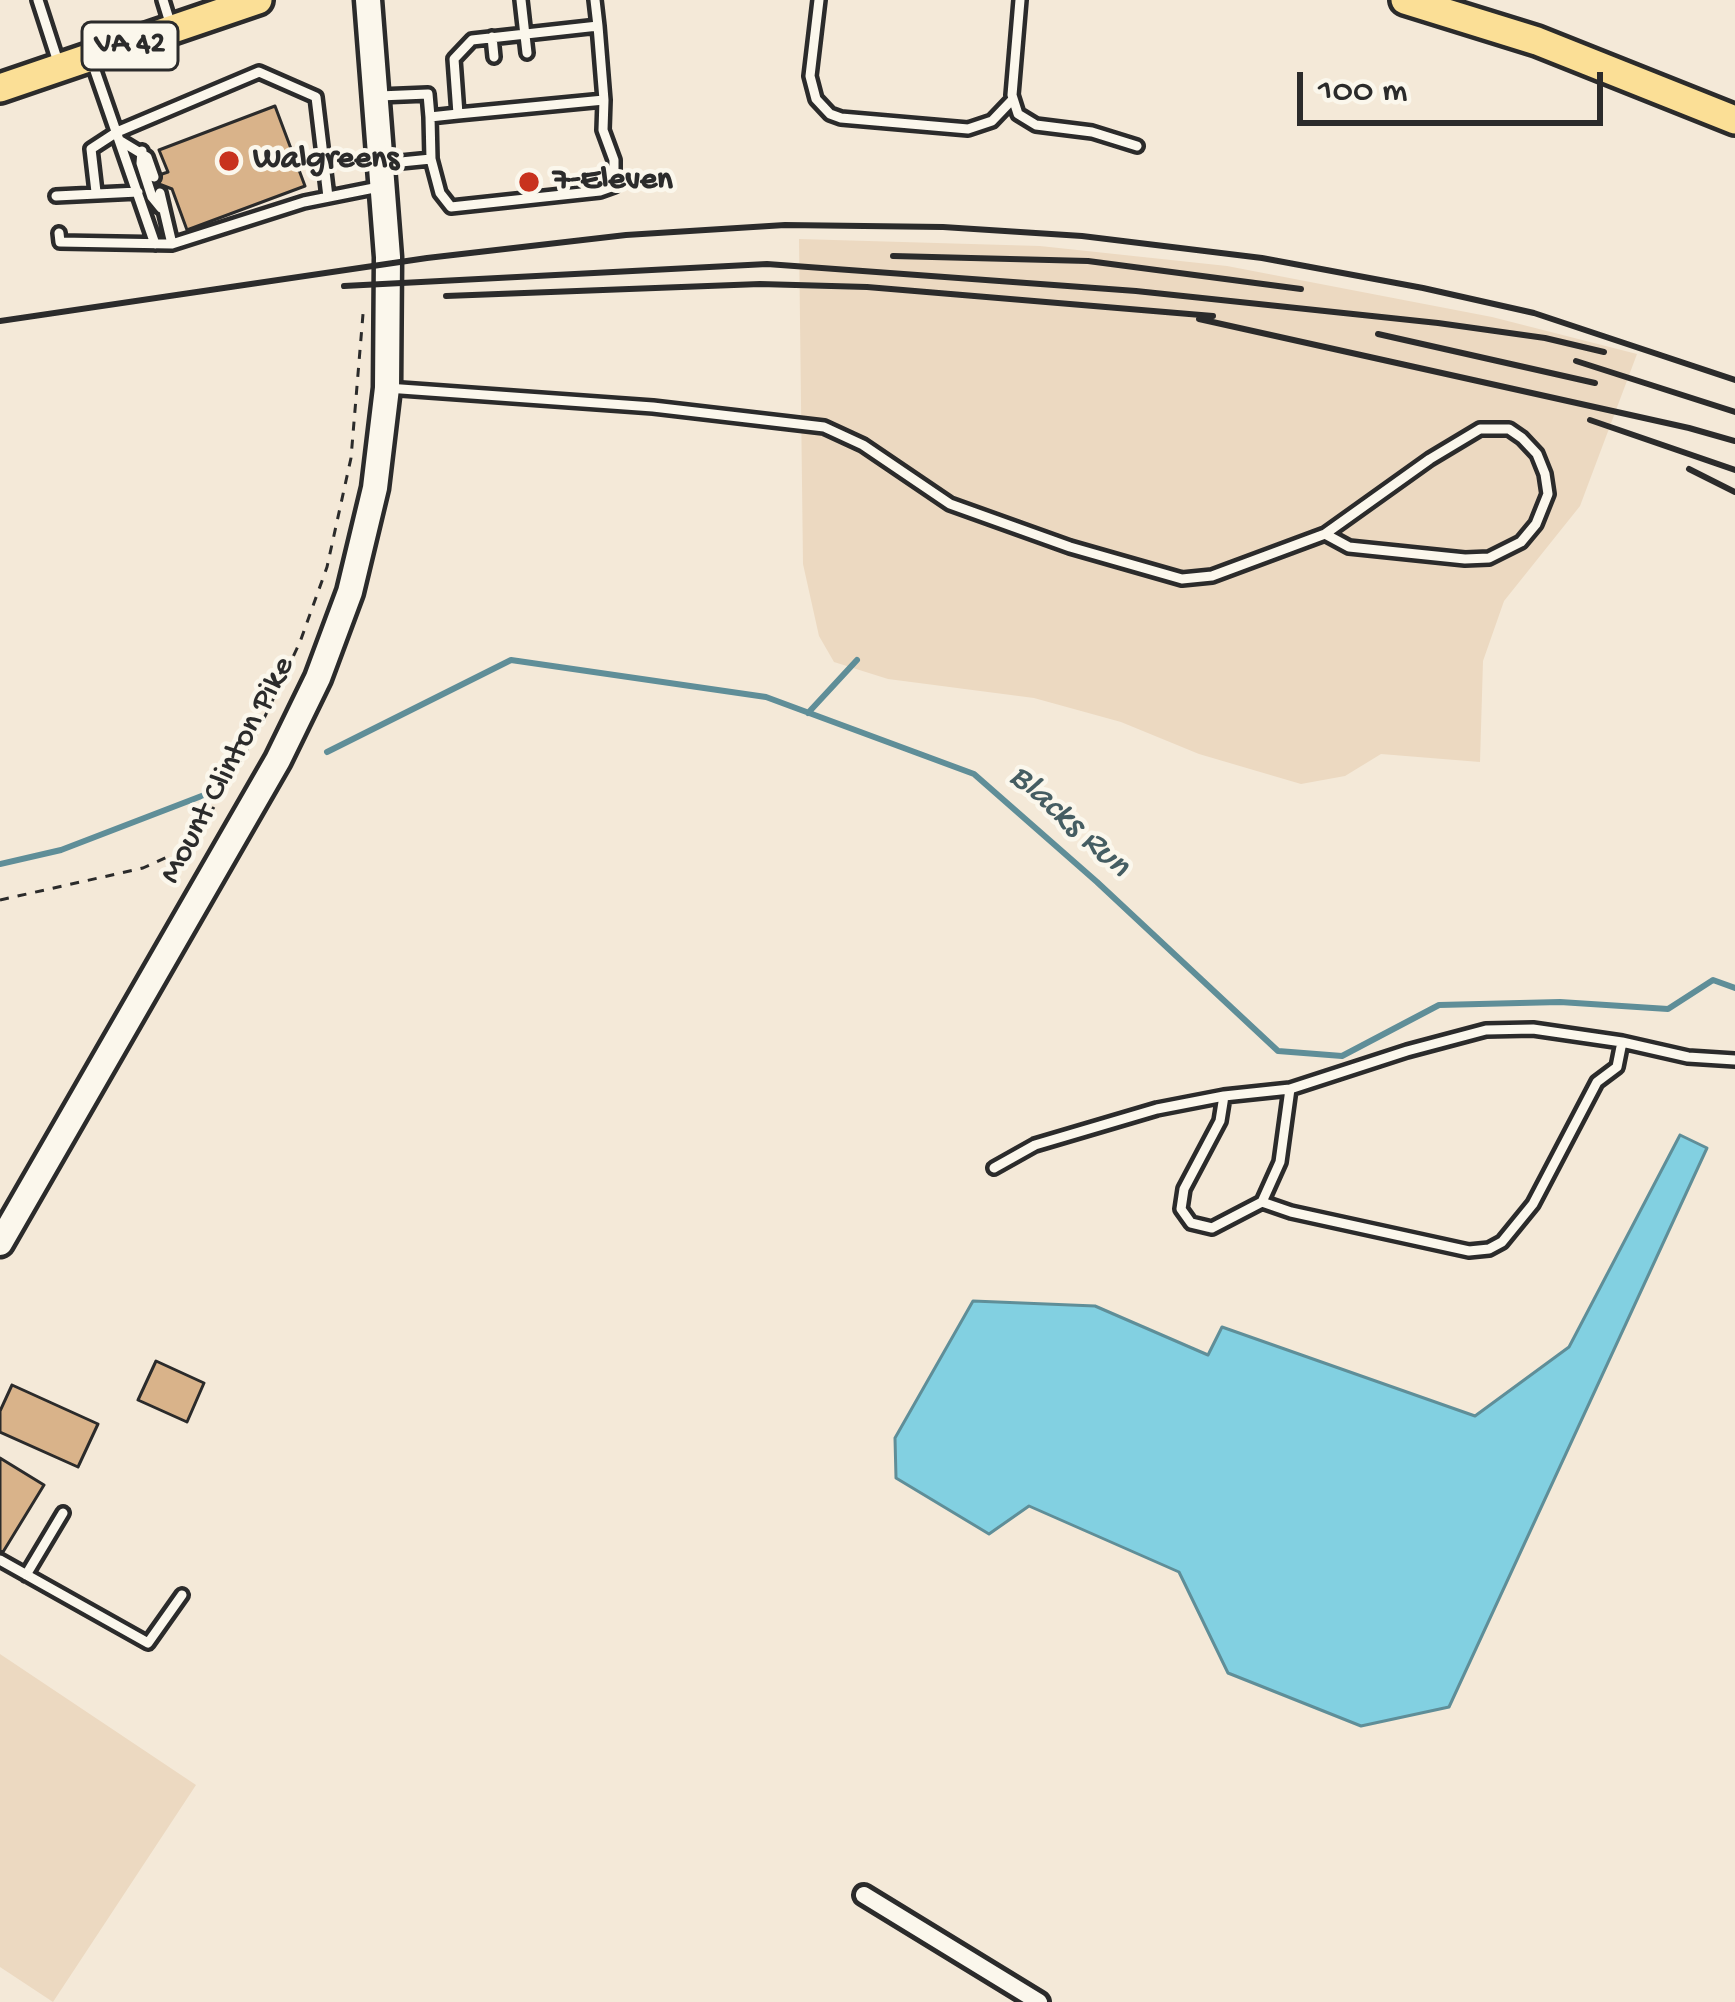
<!DOCTYPE html>
<html>
<head>
<meta charset="utf-8">
<style>
  body { margin:0 }
  #map { position:relative; width:1735px; height:2002px; overflow:hidden; background:#f4e9d8; font-family:"Gochi Hand",sans-serif }
  canvas { display:block }
  .scale { position:absolute; left:1297px; top:72px; width:306px; height:54px; box-sizing:border-box; border:6px solid #2b2b2b; border-top:0; padding-left:15px; font-size:36px; line-height:42px; white-space:nowrap; color:#2b2b2b; -webkit-text-stroke:9px #fbf7ec; paint-order:stroke }
</style>
</head>
<body>
<div id="map">
<canvas width="1735" height="2002"></canvas>
<div class="scale">100 m</div>
</div>
<script>
const ctx = document.querySelector('canvas').getContext('2d');
ctx.lineJoin = 'round';
function paint(path, color) {
  ctx.fillStyle = color;
  ctx.fill(path, 'evenodd');
}
function toPath(rows) {
  const path = new Path2D();
  for (const r of rows) {
    path.moveTo(r[0], r[1]);
    for (let i = 2; i < r.length; i += 2) path.lineTo(r[i], r[i + 1]);
  }
  return path;
}
function strokePath(path, color, width, dash) {
  ctx.strokeStyle = color;
  ctx.lineWidth = width;
  ctx.lineCap = dash ? 'butt' : 'round';
  ctx.setLineDash(dash || []);
  ctx.stroke(path);
}
function write(font, color, halo, rows, align = 'center') {
  ctx.font = font + ' "Gochi Hand",sans-serif';
  ctx.lineWidth = 9;
  ctx.setLineDash([]);
  ctx.textBaseline = 'middle';
  ctx.strokeStyle = halo;
  ctx.fillStyle = color;
  for (const [text, x, y, turn = 0] of rows) {
    ctx.save();
    ctx.translate(x, y);
    ctx.rotate((+turn || 0) * Math.PI / 180);
    ctx.textAlign = isNaN(turn) ? turn : align;
    if (halo) ctx.strokeText(text, 0, 0);
    ctx.fillText(text, 0, 0);
    ctx.restore();
  }
}
paint(toPath([
  [799,239,1040,246,1227,266,1492,317,1637,354,1580,506,1504,601,1483,661,1480,762,1381,754,1345,776,1301,784,1199,754,1121,722,1034,698,888,679,834,662,819,636,803,564],
  [0,1654,196,1785,53,2002,0,1967]
]), '#ecd9c1');
const water = toPath([
  [1680,1135,1707,1148,1449,1707,1361,1726,1228,1673,1179,1572,1029,1506,989,1534,896,1478,895,1438,973,1301,1095,1306,1208,1355,1222,1327,1475,1416,1569,1347,1680,1135]
]);
paint(water, '#82d0e1');
strokePath(water, '#5f8e98', 3);
strokePath(toPath([
  [808,713,857,660],
  [327,752,511,660,766,697,974,774,1097,882,1278,1051,1342,1056,1439,1005,1560,1002,1668,1009,1713,980,1735,988],
  [0,864,61,850,212,792]
]), '#5f8e98', 6);
const building = toPath([
  [275,106,305,186,187,230,172,189,159,184,162,174,168,172,159,150,275,106],
  [156,1361,204,1383,187,1422,138,1400,156,1361],
  [12,1385,98,1424,78,1467,0,1432,0,1411,12,1385],
  [0,1458,44,1485,3,1552,0,1551,0,1458]
]);
paint(building, '#d9b38a');
strokePath(building, '#2b2b2b', 3);
const service = toPath([
  [38,0,59,65],
  [163,0,171,26],
  [521,0,527,53],
  [595,0,598,26,604,100,458,114,454,59,472,40,598,26],
  [819,0,810,76,816,99,830,114,841,118,968,129,992,121,1013,99],
  [1020,0,1012,95,1018,114,1036,125,1092,132,1137,146],
  [492,37,494,57],
  [92,62,155,244],
  [379,96,428,94,430,117],
  [119,140,147,157,154,177],
  [142,151,141,163,152,197,161,208],
  [431,159,440,193,451,207,600,191,614,186,614,160,603,130,604,100],
  [381,164,431,159,430,117,458,114],
  [96,192,91,149,117,132,259,72,316,97,328,197],
  [160,193,172,244],
  [56,196,138,192],
  [59,233,60,242,172,244,304,202,379,187],
  [387,388,653,407,824,427,863,445,950,504,1070,547,1182,579,1212,576,1325,534,1430,459,1480,429,1509,429,1522,438,1537,454,1545,474,1548,494,1536,524,1521,542,1489,558,1465,559,1349,547,1325,534],
  [1290,1089,1280,1162,1262,1202,1291,1212,1469,1251,1489,1249,1502,1242,1533,1204,1597,1082,1617,1067,1622,1042,1688,1057,1735,1060],
  [994,1168,1035,1145,1157,1109,1224,1096],
  [1262,1202,1212,1228,1191,1223,1181,1209,1184,1189,1220,1121,1224,1096,1290,1089,1407,1051,1486,1030,1533,1029,1622,1042],
  [0,1560,148,1643,182,1595],
  [26,1575,63,1513]
]);
const minor = toPath([
  [864,1895,1039,2002]
]);
const secondary = toPath([
  [0,1243,278,760,318,678,350,592,375,488,387,388,388,257,368,0]
]);
const primary = toPath([
  [1405,0,1537,41,1735,120],
  [0,88,258,0]
]);
strokePath(service, '#2b2b2b', 18);
strokePath(minor, '#2b2b2b', 26);
strokePath(secondary, '#2b2b2b', 33);
strokePath(primary, '#2b2b2b', 36);
strokePath(toPath([
  [0,900,143,868,174,854,200,831,259,729,300,642,327,567,351,458,363,314]
]), '#2b2b2b', 3, [9, 9]);
strokePath(service, '#fbf7ec', 9);
strokePath(minor, '#fbf7ec', 16);
strokePath(secondary, '#fbf7ec', 24);
strokePath(primary, '#fbdf96', 27);
strokePath(toPath([
  [893,256,1088,261,1301,289],
  [344,286,767,264,1136,291,1438,323,1545,338,1604,352],
  [446,296,760,284,867,287,1213,316],
  [1199,319,1689,428,1735,441],
  [0,321,427,258,626,235,785,225,943,227,1082,236,1262,258,1423,288,1534,313,1735,380],
  [1378,334,1595,383],
  [1576,361,1735,412],
  [1590,420,1735,470],
  [1689,469,1735,492]
]), '#2b2b2b', 6);
for (const [x, y, r, color] of [
  [229,161,12,"#c8321e"],
  [529,182,12,"#c8321e"]
]) {
  const dot = new Path2D();
  dot.arc(x, y, r, 0, 2 * Math.PI);
  ctx.fillStyle = color;
  ctx.fill(dot);
  strokePath(dot, '#fbf7ec', 4.5);
}
for (const [x, y, w] of [
  [130,46,96]
]) {
  const box = new Path2D();
  box.roundRect(x - w / 2, y - 24, w, 48, 9);
  ctx.fillStyle = '#fbf7ec';
  ctx.fill(box);
  strokePath(box, '#2b2b2b', 3);
}
write('bold 30px', '#2b2b2b', null, [
  ["VA 42",130,46]
]);
write('bold 33px', '#2b2b2b', '#fbf7ec', [
  ["Walgreens",253,161],
  ["7-Eleven",553,182]
], 'left');
write('33px', '#2b2b2b', '#fbf7ec', [
  ["Mount Clinton Pike",229,771,-62]
]);
write('italic 36px', '#455d62', '#fbf7ec', [
  ["Blacks Run",1068,823,42]
]);
</script>
</body>
</html>
